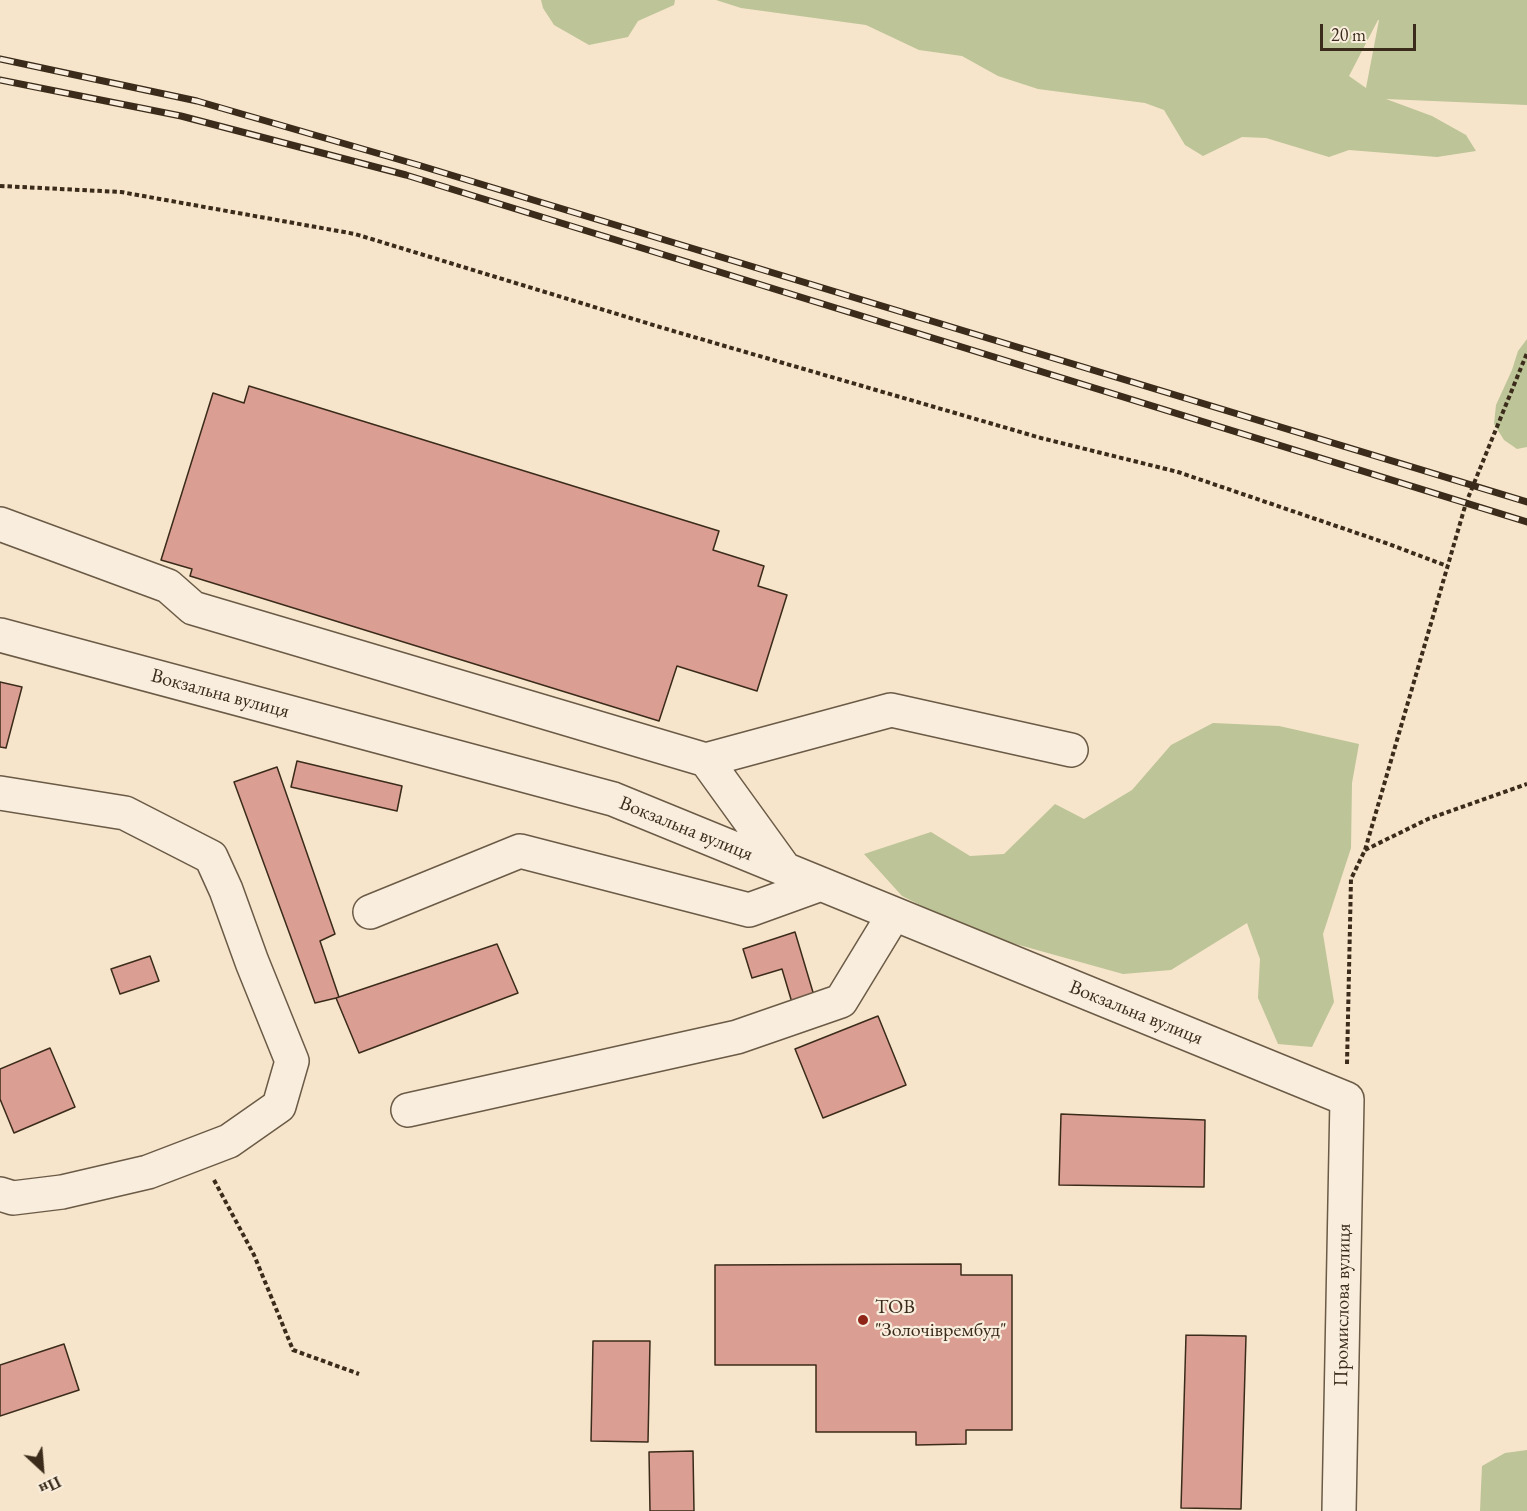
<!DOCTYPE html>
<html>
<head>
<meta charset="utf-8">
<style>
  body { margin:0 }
  #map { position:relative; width:1527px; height:1511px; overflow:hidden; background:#f6e5cb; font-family:"EB Garamond",serif }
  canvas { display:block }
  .north { position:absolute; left:12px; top:1439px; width:60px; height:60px; -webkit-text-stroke:4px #f9eedd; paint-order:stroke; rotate:154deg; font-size:16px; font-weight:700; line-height:24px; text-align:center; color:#3b2b1a }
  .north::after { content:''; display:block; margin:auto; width:21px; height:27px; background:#3b2b1a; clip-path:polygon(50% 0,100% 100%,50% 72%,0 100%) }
  .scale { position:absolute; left:1320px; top:24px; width:96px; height:27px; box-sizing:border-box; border:3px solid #3b2b1a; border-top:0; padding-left:8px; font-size:18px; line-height:21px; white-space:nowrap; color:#3b2b1a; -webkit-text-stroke:4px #f9eedd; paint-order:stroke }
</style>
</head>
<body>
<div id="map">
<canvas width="1527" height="1511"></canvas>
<div class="north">Пн</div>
<div class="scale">20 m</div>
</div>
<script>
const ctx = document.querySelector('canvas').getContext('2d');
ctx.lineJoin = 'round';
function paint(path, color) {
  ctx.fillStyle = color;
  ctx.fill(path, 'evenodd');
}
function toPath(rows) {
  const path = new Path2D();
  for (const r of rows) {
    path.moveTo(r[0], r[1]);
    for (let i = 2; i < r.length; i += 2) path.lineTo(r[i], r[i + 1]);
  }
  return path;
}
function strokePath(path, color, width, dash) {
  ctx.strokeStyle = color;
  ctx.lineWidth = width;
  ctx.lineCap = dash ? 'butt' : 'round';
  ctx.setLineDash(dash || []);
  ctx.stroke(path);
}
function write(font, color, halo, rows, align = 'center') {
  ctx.font = font + ' "EB Garamond",serif';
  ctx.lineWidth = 4.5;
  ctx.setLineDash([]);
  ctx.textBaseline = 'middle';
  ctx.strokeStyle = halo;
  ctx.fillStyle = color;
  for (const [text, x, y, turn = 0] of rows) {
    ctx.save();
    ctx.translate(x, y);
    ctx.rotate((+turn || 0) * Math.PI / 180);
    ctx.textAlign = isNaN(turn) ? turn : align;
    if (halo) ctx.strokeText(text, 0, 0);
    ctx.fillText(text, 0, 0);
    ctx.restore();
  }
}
paint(toPath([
  [541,0,675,0,674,5,638,21,628,37,589,45,554,25,543,8],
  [716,0,1527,0,1527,105,1386,99,1432,116,1466,135,1476,151,1437,157,1349,150,1329,157,1266,138,1242,137,1203,156,1185,145,1164,110,1145,103,1038,89,998,76,962,56,919,50,866,25,741,8],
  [1378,20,1379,20,1366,88,1349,76],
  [1527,339,1527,447,1517,449,1504,440,1494,424,1496,405,1512,370,1518,351],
  [1213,723,1279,726,1359,744,1352,783,1351,848,1323,934,1334,1002,1312,1047,1278,1044,1258,998,1260,959,1247,923,1171,970,1123,974,976,933,902,896,864,854,931,832,970,856,1004,854,1055,804,1084,819,1132,790,1171,745],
  [1527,1450,1527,1511,1480,1511,1482,1466,1505,1453]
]), '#bdc497');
const building = toPath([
  [249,386,719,531,713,550,764,566,758,586,787,595,757,691,677,666,659,721,190,576,192,569,161,560,213,393,244,403,249,386],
  [0,682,22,687,6,748,0,747,0,682],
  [297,761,402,786,397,811,291,787,297,761],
  [277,767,335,934,320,941,339,997,336,998,315,1003,234,782,277,767],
  [795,932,815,999,793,1006,782,969,752,978,743,949,795,932],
  [497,944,518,993,359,1053,336,998,497,944],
  [150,956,159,981,120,994,111,969,150,956],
  [878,1016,906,1085,823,1118,795,1049,878,1016],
  [50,1048,75,1107,14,1133,0,1099,0,1069,50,1048],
  [1061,1114,1205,1120,1204,1187,1059,1185,1061,1114],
  [961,1264,961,1275,1012,1275,1012,1430,966,1430,966,1444,916,1445,916,1432,816,1432,816,1365,715,1365,715,1265,961,1264],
  [1186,1335,1246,1336,1241,1509,1181,1508,1186,1335],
  [593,1341,650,1341,648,1442,591,1441,593,1341],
  [64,1344,79,1390,0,1416,0,1365,64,1344],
  [693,1451,694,1511,650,1511,649,1452,693,1451]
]);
paint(building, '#da9e93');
strokePath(building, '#3b2b1a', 1.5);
const minor = toPath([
  [0,524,168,586,193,608,706,760,891,710,1071,750],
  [0,635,613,799,1347,1099,1339,1511],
  [706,760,784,868],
  [0,793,125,813,211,857,226,890,252,962,292,1061,279,1106,229,1141,148,1172,62,1192,13,1198,0,1194],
  [370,912,520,851,749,910,821,884],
  [408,1110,737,1037,841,1001,894,914]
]);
strokePath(minor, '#6a5a46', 36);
strokePath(toPath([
  [0,186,121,192,355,234,663,328,1041,438,1178,472,1386,543,1447,566],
  [1365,850,1428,819,1527,784],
  [1347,1064,1351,879,1365,850,1466,503,1527,353],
  [214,1180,254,1255,293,1350,359,1374]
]), '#3b2b1a', 4, [4.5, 3]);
strokePath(minor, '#f9eedd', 33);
const rail = toPath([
  [0,59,197,101,418,165,1527,502],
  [0,80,181,116,406,175,1527,522]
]);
strokePath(rail, '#3b2b1a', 7);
strokePath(rail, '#f9eedd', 4.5, [14]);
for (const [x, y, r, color] of [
  [863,1320,6,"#8f2418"]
]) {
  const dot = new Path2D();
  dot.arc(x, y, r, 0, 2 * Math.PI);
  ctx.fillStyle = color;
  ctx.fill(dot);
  strokePath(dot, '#f9eedd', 2);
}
write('20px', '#3b2b1a', '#f9eedd', [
  ["Вокзальна вулиця",220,694,15],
  ["Вокзальна вулиця",686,829,22],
  ["Вокзальна вулиця",1136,1013,22],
  ["Промислова вулиця",1343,1305,-89]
]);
write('20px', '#3b2b1a', '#f9eedd', [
  ["ТОВ",875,1308],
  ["\"Золочіврембуд\"",875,1331]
], 'left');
</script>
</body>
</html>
